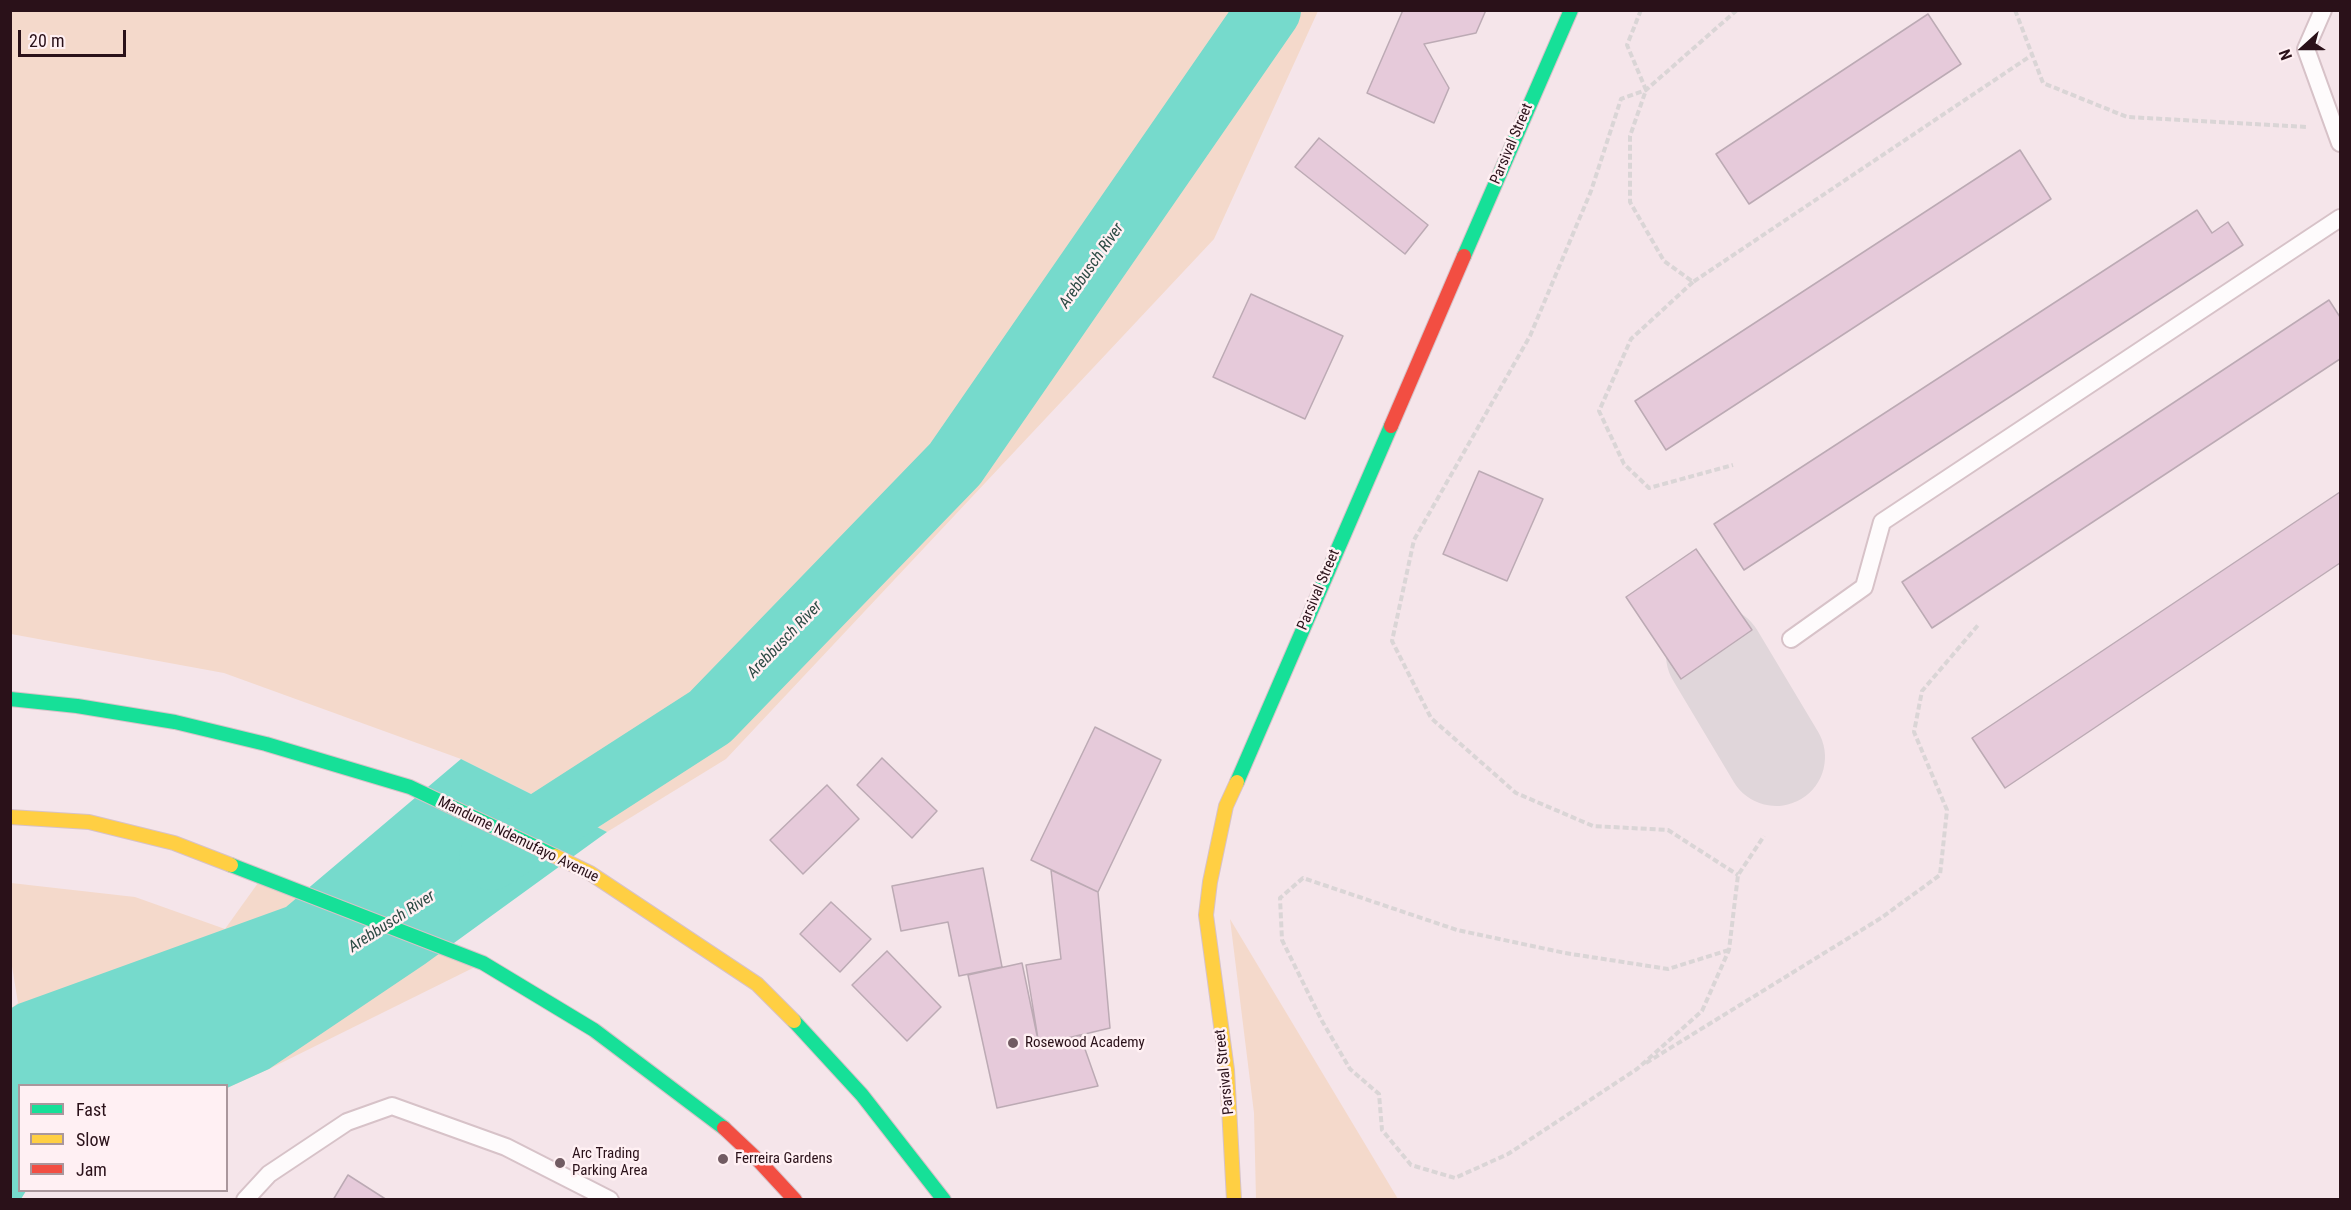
<!DOCTYPE html>
<html>
<head>
<meta charset="utf-8">
<style>
  body { margin:0 }
  #map { position:relative; width:2351px; height:1210px; overflow:hidden; background:#f5e5ea; font-family:"Roboto Condensed",sans-serif }
  canvas { display:block }
  .frame { position:absolute; inset:0; border:12px solid #2a1119; pointer-events:none }
  .legend { position:absolute; left:18px; top:1084px; width:210px; height:108px; box-sizing:border-box; background:#fff0f3; border:2px solid #aa979c; margin:0; padding:8px 10px; list-style:none; font-size:18px; color:#2a1119 }
  .legend li { display:flex; align-items:center; gap:12px; height:30px }
  .legend b { width:30px; border:2px solid #aa979c }
  .north { position:absolute; left:2273px; top:18px; width:60px; height:60px; -webkit-text-stroke:4px #fff0f3; paint-order:stroke; rotate:249deg; font-size:16px; font-weight:700; line-height:24px; text-align:center; color:#2a1119 }
  .north::after { content:''; display:block; margin:auto; width:21px; height:27px; background:#2a1119; clip-path:polygon(50% 0,100% 100%,50% 72%,0 100%) }
  .scale { position:absolute; left:18px; top:30px; width:108px; height:27px; box-sizing:border-box; border:3px solid #2a1119; border-top:0; padding-left:8px; font-size:18px; line-height:21px; white-space:nowrap; color:#2a1119; -webkit-text-stroke:4px #fff0f3; paint-order:stroke }
</style>
</head>
<body>
<div id="map">
<canvas width="2351" height="1210"></canvas>
<div class="frame"></div>
<ul class="legend">
<li><b style="height:8px;background:#16e098"></b>Fast</li>
<li><b style="height:8px;background:#ffcf43"></b>Slow</li>
<li><b style="height:8px;background:#f24e42"></b>Jam</li>
</ul>
<div class="north">N</div>
<div class="scale">20 m</div>
</div>
<script>
const ctx = document.querySelector('canvas').getContext('2d');
ctx.lineJoin = 'round';
function paint(path, color) {
  ctx.fillStyle = color;
  ctx.fill(path, 'evenodd');
}
function toPath(rows) {
  const path = new Path2D();
  for (const r of rows) {
    path.moveTo(r[0], r[1]);
    for (let i = 2; i < r.length; i += 2) path.lineTo(r[i], r[i + 1]);
  }
  return path;
}
function strokePath(path, color, width, dash) {
  ctx.strokeStyle = color;
  ctx.lineWidth = width;
  ctx.lineCap = dash ? 'butt' : 'round';
  ctx.setLineDash(dash || []);
  ctx.stroke(path);
}
function write(font, color, halo, rows, align = 'center') {
  ctx.font = font + ' "Roboto Condensed",sans-serif';
  ctx.lineWidth = 5;
  ctx.setLineDash([]);
  ctx.textBaseline = 'middle';
  ctx.strokeStyle = halo;
  ctx.fillStyle = color;
  for (const [text, x, y, turn = 0] of rows) {
    ctx.save();
    ctx.translate(x, y);
    ctx.rotate((+turn || 0) * Math.PI / 180);
    ctx.textAlign = isNaN(turn) ? turn : align;
    if (halo) ctx.strokeText(text, 0, 0);
    ctx.fillText(text, 0, 0);
    ctx.restore();
  }
}
paint(toPath([
  [10,11,1318,11,1214,239,726,759,607,832,461,759,224,673,11,634],
  [263,876,483,963,269,1069,227,1088,226,1086,20,1086,10,1009,18,1003,11,960,11,883,135,897,225,929],
  [1230,919,1398,1199,1256,1199,1254,1113]
]), '#f4d9cb');
paint(toPath([
  [461,759,607,832,425,964,269,1069,227,1088,226,1086,20,1086,20,1190,26,1191,21,1199,11,1200,10,1009,18,1004,286,907]
]), '#76dacc');
strokePath(toPath([
  [491,858,710,717,955,464,1269,10]
]), '#76dacc', 64);
strokePath(toPath([
  [1715,655,1776,757]
]), '#e0d6da', 98);
const building = toPath([
  [1403,10,1486,10,1476,33,1424,44,1449,88,1434,123,1367,93,1403,10],
  [1928,14,1961,64,1749,204,1716,154,1928,14],
  [1319,138,1428,225,1405,254,1295,167,1319,138],
  [2020,150,2051,199,1666,450,1635,401,2020,150],
  [2197,210,2212,233,2228,222,2243,245,1744,570,1714,524,2197,210],
  [1251,294,1343,336,1305,419,1213,377,1251,294],
  [2329,300,2340,317,2340,359,1932,628,1902,582,2329,300],
  [1479,471,1543,499,1507,581,1443,554,1479,471],
  [2340,492,2340,563,2005,788,1972,738,2340,492],
  [1696,549,1752,630,1681,679,1626,597,1696,549],
  [1095,727,1161,760,1098,892,1031,860,1095,727],
  [882,758,937,811,912,838,857,785,882,758],
  [827,785,859,819,803,874,770,840,827,785],
  [983,868,1002,967,959,976,948,922,901,931,892,886,983,868],
  [1051,870,1098,892,1110,1028,1039,1045,1026,965,1061,959,1051,870],
  [831,902,871,939,840,972,800,934,831,902],
  [887,951,941,1007,907,1041,852,985,887,951],
  [1022,963,1039,1045,1080,1035,1098,1086,997,1108,968,975,1022,963],
  [348,1175,387,1200,333,1200,348,1175]
]);
paint(building, '#e6cada');
strokePath(building, '#bcaab4', 1.5);
const lane = toPath([
  [2323,10,2306,49,2340,143],
  [1791,639,1864,587,1882,522,2340,218],
  [245,1200,269,1174,347,1122,392,1106,506,1147,610,1200]
]);
const fast = toPath([
  [1464,256,1571,10],
  [10,699,77,706,175,722,266,744,410,787,555,856],
  [1237,782,1391,426],
  [231,865,483,963,594,1030,724,1128],
  [794,1021,862,1095,944,1200]
]);
const slow = toPath([
  [10,817,89,822,174,843,231,865],
  [555,856,590,873,757,984,794,1021],
  [1234,1200,1227,1070,1206,915,1210,882,1226,806,1237,782]
]);
const jam = toPath([
  [1391,426,1464,256],
  [724,1128,759,1161,795,1200]
]);
strokePath(lane, '#d7c2c8', 20);
strokePath(fast, '#d7c2c8', 16);
strokePath(slow, '#d7c2c8', 16);
strokePath(jam, '#d7c2c8', 16);
strokePath(toPath([
  [1641,10,1627,45,1646,90,1630,136,1630,202,1664,261,1693,282,2032,55],
  [1737,10,1646,90,1621,99,1591,191,1530,336,1414,540,1392,641,1431,718,1516,793,1593,826,1668,830,1738,875],
  [2015,10,2043,83,2127,117,2307,127],
  [1693,282,1631,339,1599,411,1624,464,1649,488,1733,465],
  [1729,950,1668,969,1565,953,1457,930,1303,878,1280,898,1282,940,1322,1021,1350,1069,1379,1094,1382,1130,1411,1165,1455,1178,1508,1154,1637,1069,1702,1011,1729,950,1738,875,1764,836],
  [1646,1063,1881,918,1940,875,1947,810,1914,732,1922,691,1979,624]
]), '#dad5d6', 4, [6, 3]);
strokePath(lane, '#fefbfc', 16);
strokePath(fast, '#16e098', 14);
strokePath(slow, '#ffcf43', 14);
strokePath(jam, '#f24e42', 14);
for (const [x, y, r, color] of [
  [1013,1043,6,"#715b62"],
  [723,1159,6,"#715b62"],
  [560,1163,6,"#715b62"]
]) {
  const dot = new Path2D();
  dot.arc(x, y, r, 0, 2 * Math.PI);
  ctx.fillStyle = color;
  ctx.fill(dot);
  strokePath(dot, '#fff0f3', 2);
}
write('15px', '#2a1119', '#fff0f3', [
  ["Parsival Street",1512,144,-67],
  ["Parsival Street",1319,590,-67],
  ["Mandume Ndemufayo Avenue",518,840,26],
  ["Parsival Street",1225,1072,-96]
]);
write('15px', '#2a1119', '#fff0f3', [
  ["Rosewood Academy",1025,1043],
  ["Arc Trading",572,1154],
  ["Parking Area",572,1171],
  ["Ferreira Gardens",735,1159]
], 'left');
write('italic 16px', '#2c4a44', '#fff0f3', [
  ["Arebbusch River",1092,266,-55],
  ["Arebbusch River",785,640,-46],
  ["Arebbusch River",392,922,-33]
]);
</script>
</body>
</html>
